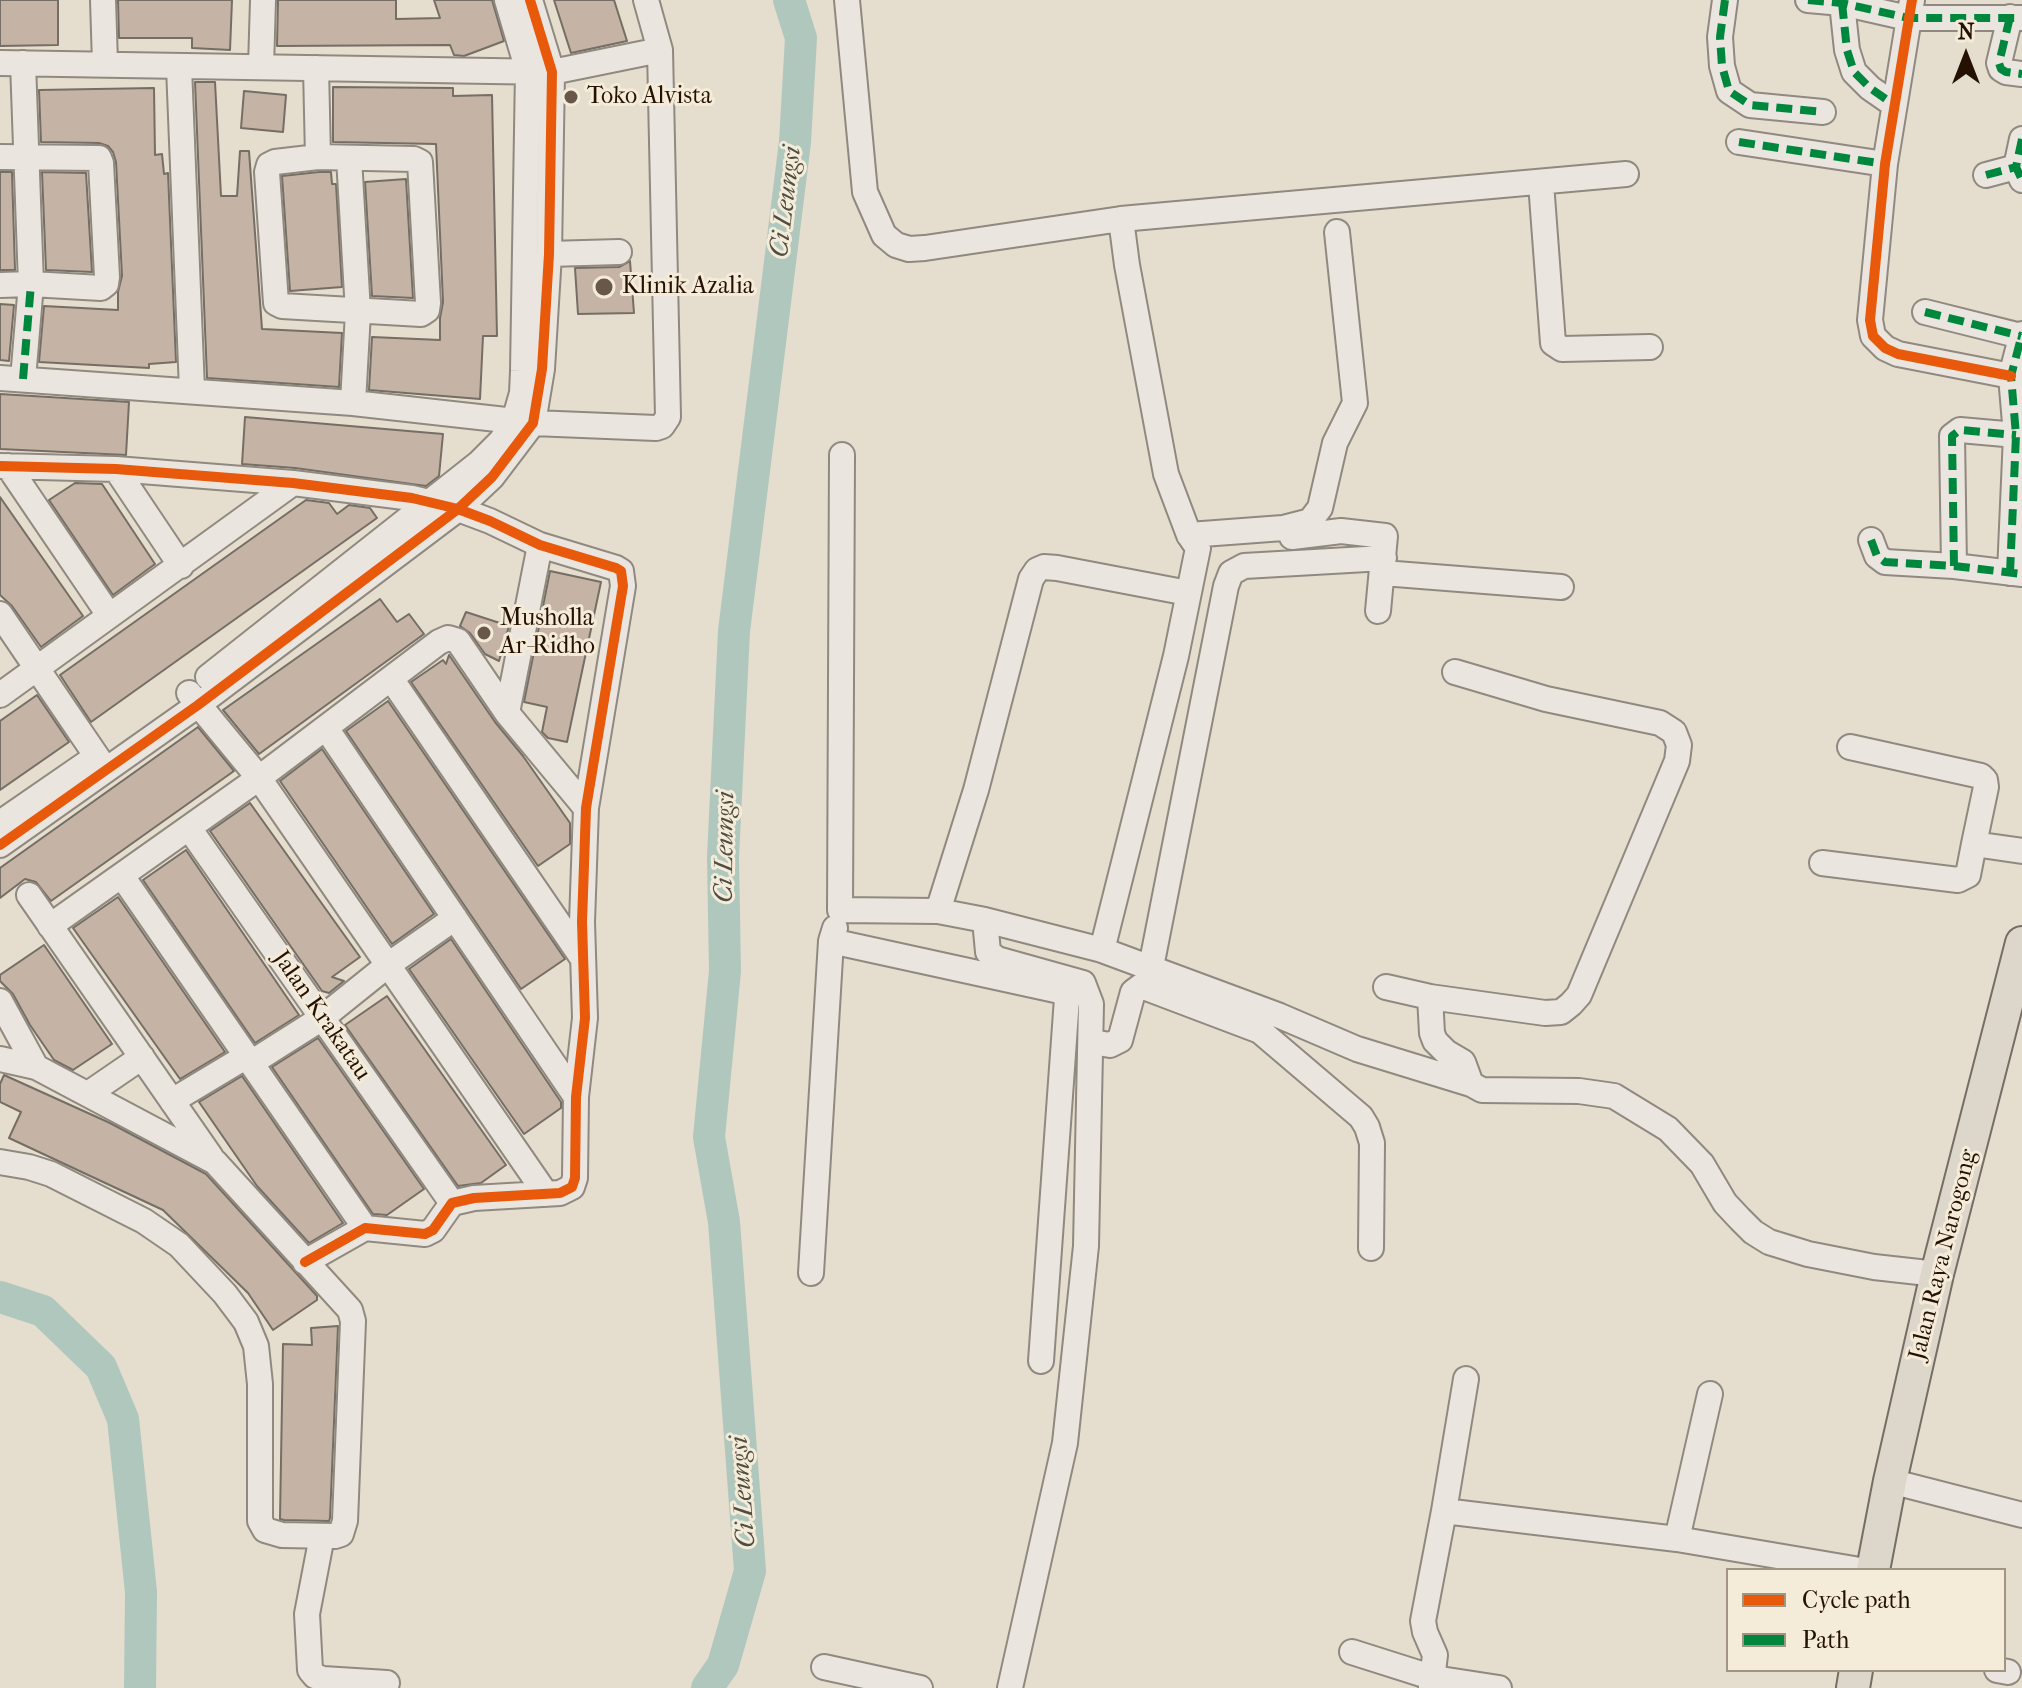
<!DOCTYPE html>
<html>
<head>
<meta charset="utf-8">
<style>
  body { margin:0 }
  #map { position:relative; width:2022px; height:1688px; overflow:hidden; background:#e5ddce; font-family:"IM FELL French Canon",serif }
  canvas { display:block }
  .legend { position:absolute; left:1726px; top:1568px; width:280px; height:104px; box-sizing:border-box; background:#f4ebd9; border:2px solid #a19483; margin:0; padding:10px 14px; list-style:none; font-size:24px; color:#251102 }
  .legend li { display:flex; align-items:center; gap:16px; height:40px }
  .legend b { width:40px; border:2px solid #a19483 }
  .north { position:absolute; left:1926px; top:16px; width:80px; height:80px; -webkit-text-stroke:6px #f4ebd9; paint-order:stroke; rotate:0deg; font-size:22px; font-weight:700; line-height:32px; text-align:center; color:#251102 }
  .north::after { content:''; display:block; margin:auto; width:28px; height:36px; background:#251102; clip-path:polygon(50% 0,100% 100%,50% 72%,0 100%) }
</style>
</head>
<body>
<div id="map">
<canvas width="2022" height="1688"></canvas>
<ul class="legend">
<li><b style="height:10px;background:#e8590c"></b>Cycle path</li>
<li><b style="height:10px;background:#00873e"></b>Path</li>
</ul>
<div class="north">N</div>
</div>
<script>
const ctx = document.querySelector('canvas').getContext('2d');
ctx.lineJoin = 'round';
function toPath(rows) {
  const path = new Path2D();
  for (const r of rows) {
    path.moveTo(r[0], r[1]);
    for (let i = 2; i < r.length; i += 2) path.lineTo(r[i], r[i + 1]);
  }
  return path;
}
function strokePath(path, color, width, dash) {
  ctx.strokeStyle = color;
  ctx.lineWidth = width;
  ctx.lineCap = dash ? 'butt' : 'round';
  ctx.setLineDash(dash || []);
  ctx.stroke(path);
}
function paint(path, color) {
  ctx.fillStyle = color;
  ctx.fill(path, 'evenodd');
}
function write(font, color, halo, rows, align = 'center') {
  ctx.font = font + ' "IM FELL French Canon",serif';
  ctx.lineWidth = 6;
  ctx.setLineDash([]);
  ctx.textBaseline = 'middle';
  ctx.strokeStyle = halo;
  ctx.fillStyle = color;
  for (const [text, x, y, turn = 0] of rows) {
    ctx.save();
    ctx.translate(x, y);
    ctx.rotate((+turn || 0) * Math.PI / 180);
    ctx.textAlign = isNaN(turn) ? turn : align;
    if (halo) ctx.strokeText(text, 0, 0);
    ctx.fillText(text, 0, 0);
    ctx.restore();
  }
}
strokePath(toPath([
  [0,1297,43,1311,101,1367,123,1419,141,1592,140,1688],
  [707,1688,723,1665,750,1571,724,1222,709,1137,725,971,723,857,734,631,795,142,801,38,789,0]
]), '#b0c7be', 32);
const building = toPath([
  [0,0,58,0,58,45,0,46,0,0],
  [118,0,232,0,230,50,192,48,192,38,119,38,118,0],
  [278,0,396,0,396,19,440,18,434,0,492,0,504,41,464,56,454,55,450,45,277,46,278,0],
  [554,0,614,0,627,41,571,53,554,0],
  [195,82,215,82,221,196,237,196,240,151,249,151,262,329,342,333,339,387,207,378,195,82],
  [333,87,453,88,453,96,492,95,497,336,483,336,480,399,369,390,372,337,440,340,440,318,443,302,436,144,333,142,333,87],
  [154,88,155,155,162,154,164,174,168,173,176,362,149,364,149,368,39,362,44,306,118,310,118,292,122,276,116,162,113,152,108,146,99,143,41,142,39,90,154,88],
  [244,91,286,95,283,132,241,128,244,91],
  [0,172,12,172,15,270,0,270,0,172],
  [42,172,86,173,92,272,46,270,42,172],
  [319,172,331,172,332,184,336,184,342,287,290,291,282,176,319,172],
  [406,179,413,298,372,296,365,182,406,179],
  [630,261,634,313,578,314,575,268,619,267,630,261],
  [0,304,14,305,9,361,0,360,0,304],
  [0,394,129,402,126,455,0,449,0,394],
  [245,417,443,434,439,476,426,486,295,468,242,464,245,417],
  [75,483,102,484,155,564,113,595,49,500,75,483],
  [0,497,83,616,41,647,12,606,0,595,0,497],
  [306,500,329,503,337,514,349,505,370,508,377,518,91,722,60,675,306,500],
  [550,571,601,582,567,742,548,738,542,732,547,707,524,702,550,571],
  [380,599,397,622,409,614,424,634,259,754,223,710,380,599],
  [466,612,509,626,499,661,485,654,470,633,460,626,466,612],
  [449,655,495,722,523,756,570,823,570,844,538,866,411,682,443,660,446,664,449,655],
  [37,695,69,742,0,790,0,721,37,695],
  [388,701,565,959,521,989,346,731,388,701],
  [198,727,234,771,51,901,36,882,25,879,0,898,0,868,198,727],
  [322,749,434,914,392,944,280,781,322,749],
  [250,803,360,957,332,977,344,981,329,993,322,991,210,831,250,803],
  [186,850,299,1015,255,1043,143,880,186,850],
  [118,897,225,1052,180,1079,73,928,118,897],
  [451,939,561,1102,561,1108,524,1134,409,969,451,939],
  [44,945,112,1044,73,1070,54,1060,30,1025,13,994,0,981,0,975,44,945],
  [387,996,506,1165,481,1183,458,1186,345,1025,387,996],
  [318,1038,424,1189,387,1215,373,1214,272,1067,318,1038],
  [4,1075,110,1123,206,1174,317,1296,317,1300,273,1330,248,1293,163,1210,9,1138,21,1112,0,1102,0,1084,4,1075],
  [242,1076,343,1223,309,1243,257,1186,199,1102,242,1076],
  [338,1326,330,1518,329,1521,284,1520,280,1519,283,1344,312,1345,311,1328,338,1326]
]);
paint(building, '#c5b3a6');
strokePath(building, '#756e64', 2);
const minor = toPath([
  [103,0,105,63],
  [847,0,865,192,884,235,896,245,909,249,925,248,1121,219,1127,265,1166,474,1189,535,1198,548,1176,656,1102,950],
  [1725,0,1720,37,1722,66,1729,91,1750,105,1823,112],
  [1808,0,1842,3,1908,18,2022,18],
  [1912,0,1885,164,1870,320,1873,336,1885,348,1898,354,2011,376],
  [1842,3,1847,50,1854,72,1870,88,1893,104],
  [2010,17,1999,63,2001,69,2006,72,2022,74],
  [0,63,552,72,660,50,646,0],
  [179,67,192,390],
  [261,67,263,0],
  [316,68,318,157],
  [2022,139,2016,167,2022,180],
  [1739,142,1885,164],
  [0,157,99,158,101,163,107,277,106,284,101,288,31,284,0,285],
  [318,157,414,159,420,162,428,303,427,310,421,314,282,306,276,303,267,172,269,165,275,162,318,157],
  [349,158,358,312,353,403],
  [1986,175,2016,167],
  [1541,183,1553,343,1562,349,1650,347],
  [1121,219,1626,174],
  [549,254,619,252],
  [1925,312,2021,336],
  [0,378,353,403,533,423,656,428,662,426,668,417,660,50],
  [23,379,31,284,23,63],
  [842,455,840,910,938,911,985,920,1102,950,1280,1016,1357,1049,1471,1084,1482,1090,1579,1091,1614,1096,1668,1129,1702,1164,1725,1203,1740,1219,1753,1232,1769,1242,1808,1254,1874,1267,1937,1274],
  [0,466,116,469,293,483,412,498,458,509,490,521,540,545,616,568,621,571,623,586,586,808,582,922,585,1018,576,1097,575,1178,572,1187,560,1193,474,1198,452,1203,433,1230,425,1234,365,1228,305,1262],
  [8,466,109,615],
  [116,469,181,566],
  [1189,535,1283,528,1310,521,1320,508,1335,443,1355,403,1337,232],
  [1292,537,1341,531,1385,536,1378,611],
  [1871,540,1877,556,1885,562,1954,566,2022,574],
  [1954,566,1952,436,1960,430,2016,435],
  [1383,573,1561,587],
  [2010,573,2016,435,2011,376,2022,334],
  [0,614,106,770],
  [208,677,479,463,501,441,514,421,522,393,523,371,528,71,507,0],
  [392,680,583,959],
  [189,693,259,778,546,1194],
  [0,695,293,483],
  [507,713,540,545],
  [326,728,576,1097],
  [1850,747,1981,776,1985,780,1986,787,1974,844,2022,851],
  [0,823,90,761],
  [189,828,452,1203],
  [0,845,198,705,458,509,492,477,533,423,542,369,549,254,552,72,530,0],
  [1822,863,1958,880,1968,875,1974,844],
  [122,876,365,1228],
  [29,895,211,1157],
  [938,911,976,790,1031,579,1037,570,1044,567,1057,568,1188,593],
  [985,920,988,952,997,959,1083,983,1091,1004,1086,1246,1065,1443,1010,1688],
  [50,926,259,778,439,642,448,638,458,641,507,713,586,808],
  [831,941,1060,991,1067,998,1041,1361],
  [1151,967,1226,586,1231,573,1244,566,1384,558],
  [1386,987,1430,997,1432,1033,1435,1041,1446,1052,1463,1062,1471,1084],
  [1430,997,1545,1013,1561,1012,1571,1004,1579,995,1677,761,1679,745,1674,732,1660,723,1546,699,1455,672],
  [0,1001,36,1067],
  [1092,1042,1110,1045,1120,1040,1133,992,1141,986,1260,1031,1361,1117,1367,1127,1372,1143,1371,1248],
  [0,1059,36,1067,215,1162,350,1310,353,1321,345,1521,341,1534,335,1536,282,1535,265,1530,260,1521,260,1384,256,1346,246,1322,225,1294,179,1245,144,1221,51,1174,29,1167,0,1162],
  [251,1063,322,1018,388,965,455,918],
  [88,1094,142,1057],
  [172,1101,247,1056],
  [811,1273,831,941,835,928],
  [1890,1481,2022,1515],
  [1444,1511,1466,1379],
  [322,1536,307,1614,310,1670,315,1676,323,1679,387,1683],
  [1677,1539,1710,1394],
  [1352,1652,1434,1678,1499,1688],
  [824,1667,920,1688],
  [1997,1670,2008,1672],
  [1431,1688,1435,1655,1425,1632,1423,1621,1444,1511,1677,1539,1860,1570]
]);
const major = toPath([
  [1873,1570,1890,1481,1937,1274,2022,943],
  [1853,1688,1856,1670]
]);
strokePath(minor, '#90897f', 28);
strokePath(major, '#756e64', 36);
strokePath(minor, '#eae6df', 24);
strokePath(major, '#ddd6ca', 32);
strokePath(toPath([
  [1725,0,1720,37,1722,66,1729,91,1750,105,1823,112],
  [1808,0,1842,3,1908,18,2022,18],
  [1842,3,1847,50,1854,72,1870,88,1893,104],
  [2010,17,1999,63,2001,69,2006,72,2022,74],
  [2022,139,2016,167,2022,180],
  [1739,142,1885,164],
  [1986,175,2016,167],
  [1925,312,2021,336],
  [23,379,31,284],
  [1871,540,1877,556,1885,562,1954,566,2022,574],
  [1954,566,1952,436,1960,430,2016,435],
  [2010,573,2016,435,2011,376,2022,334]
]), '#00873e', 8, [16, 8]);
strokePath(toPath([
  [1912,0,1885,164,1870,320,1873,336,1885,348,1898,354,2011,376],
  [0,466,116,469,293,483,412,498,458,509,490,521,540,545,616,568,621,571,623,586,586,808,582,922,585,1018,576,1097,575,1178,572,1187,560,1193,474,1198,452,1203,433,1230,425,1234,365,1228,305,1262],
  [0,845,198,705,458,509,492,477,533,423,542,369,549,254,552,72,530,0]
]), '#e8590c', 10);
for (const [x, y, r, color] of [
  [571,97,8,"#685849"],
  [604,287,10,"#685849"],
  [484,633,8,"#685849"]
]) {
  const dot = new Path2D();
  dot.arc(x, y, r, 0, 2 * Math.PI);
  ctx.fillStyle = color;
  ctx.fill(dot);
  strokePath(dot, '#f4ebd9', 3);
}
write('24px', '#251102', '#f4ebd9', [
  ["Toko Alvista",587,97],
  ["Klinik Azalia",622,287],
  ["Musholla",500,619],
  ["Ar-Ridho",500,647]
], 'left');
write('24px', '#251102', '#f4ebd9', [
  ["Jalan Krakatau",321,1016,55],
  ["Jalan Raya Narogong",1944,1255,-76]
]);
write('italic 26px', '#4e4d41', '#f4ebd9', [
  ["Ci Leungsi",787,202,-83],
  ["Ci Leungsi",726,847,-89],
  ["Ci Leungsi",744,1492,-94]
]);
</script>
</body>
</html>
